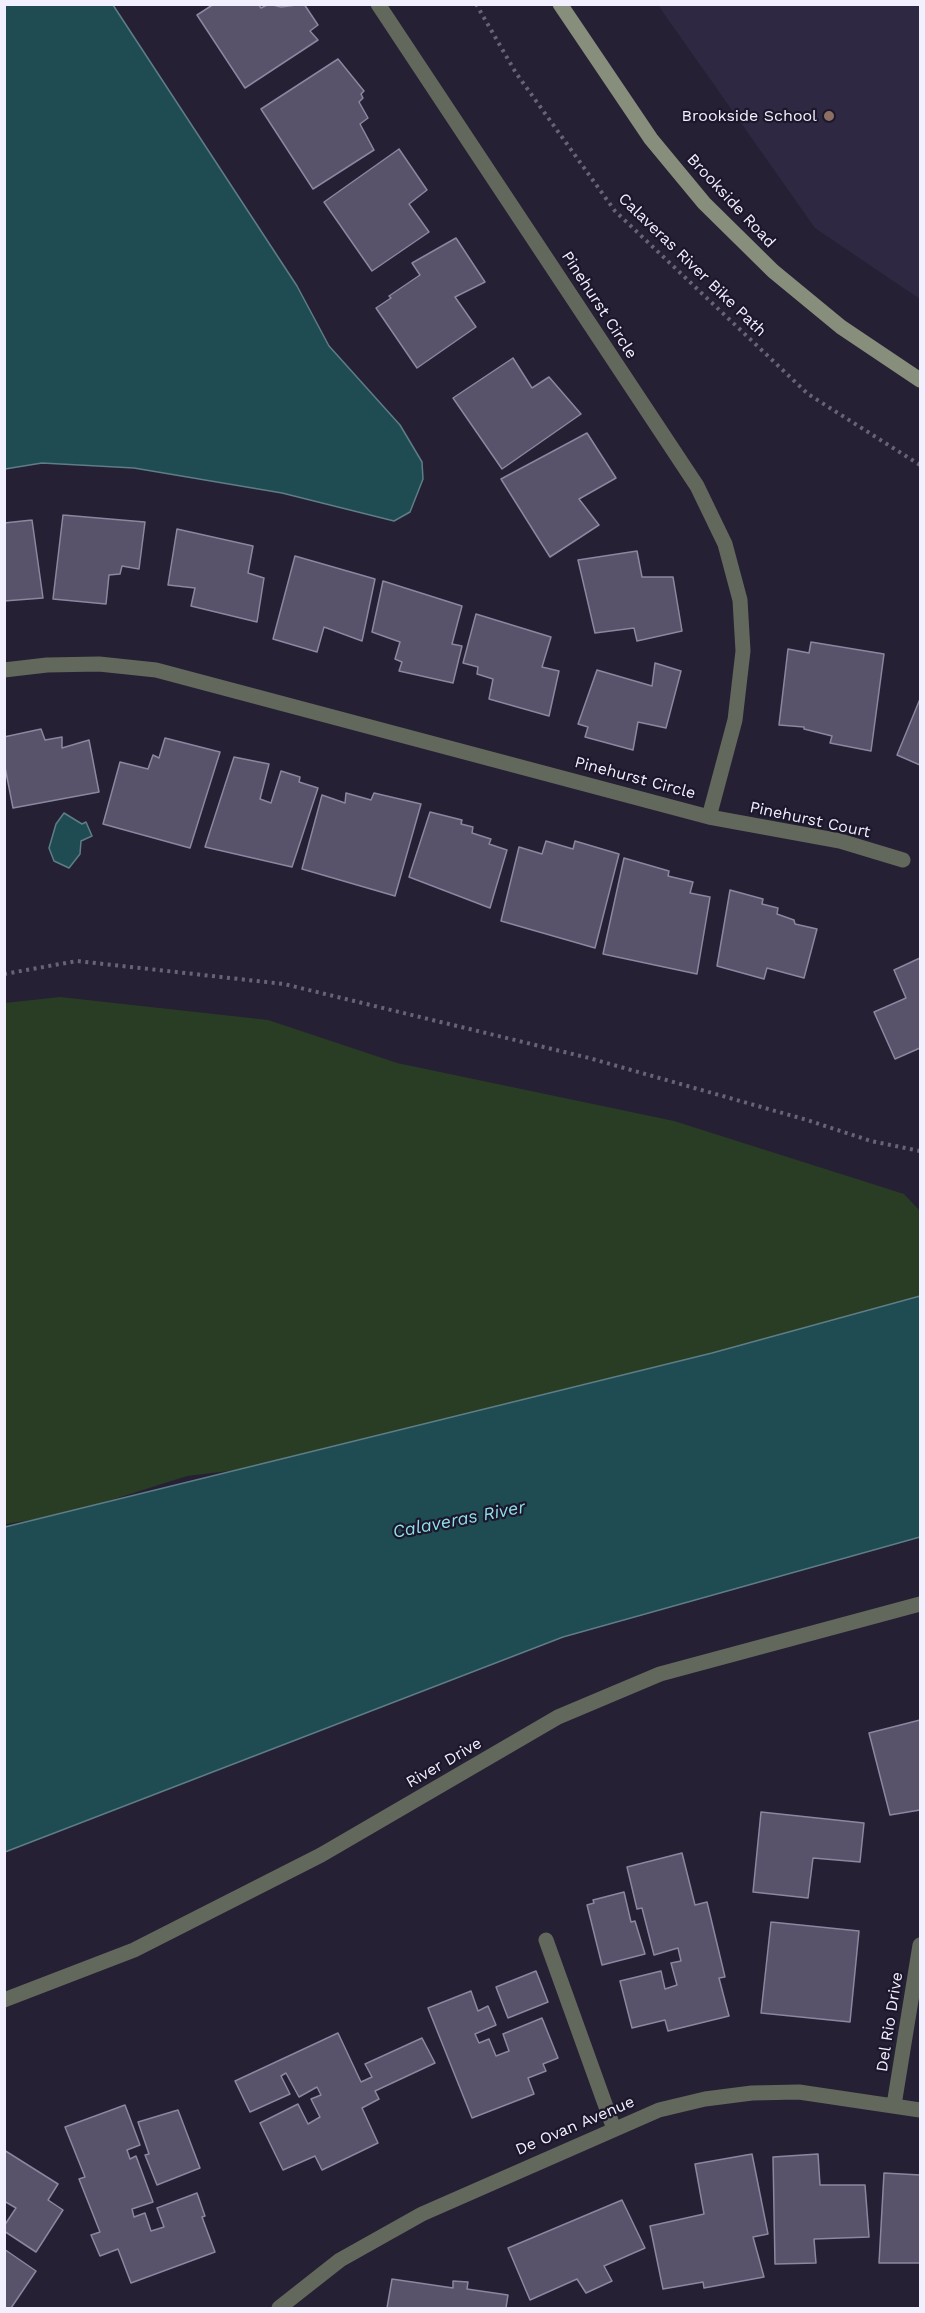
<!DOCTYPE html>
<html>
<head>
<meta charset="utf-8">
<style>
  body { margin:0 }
  #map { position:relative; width:925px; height:2313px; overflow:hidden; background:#262035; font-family:"Work Sans",sans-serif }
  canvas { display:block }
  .frame { position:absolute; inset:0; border:6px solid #f2effe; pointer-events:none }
</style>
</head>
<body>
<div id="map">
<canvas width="925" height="2313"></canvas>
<div class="frame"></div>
</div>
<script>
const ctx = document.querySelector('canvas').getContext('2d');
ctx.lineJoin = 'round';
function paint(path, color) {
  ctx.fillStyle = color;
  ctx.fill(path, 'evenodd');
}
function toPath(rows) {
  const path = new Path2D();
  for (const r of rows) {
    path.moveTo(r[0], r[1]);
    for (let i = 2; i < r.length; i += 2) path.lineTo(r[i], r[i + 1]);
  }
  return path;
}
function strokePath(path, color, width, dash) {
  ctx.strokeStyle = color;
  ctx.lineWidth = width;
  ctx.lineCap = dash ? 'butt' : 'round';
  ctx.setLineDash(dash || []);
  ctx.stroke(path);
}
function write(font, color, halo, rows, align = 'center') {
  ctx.font = font + ' "Work Sans",sans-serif';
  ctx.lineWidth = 4.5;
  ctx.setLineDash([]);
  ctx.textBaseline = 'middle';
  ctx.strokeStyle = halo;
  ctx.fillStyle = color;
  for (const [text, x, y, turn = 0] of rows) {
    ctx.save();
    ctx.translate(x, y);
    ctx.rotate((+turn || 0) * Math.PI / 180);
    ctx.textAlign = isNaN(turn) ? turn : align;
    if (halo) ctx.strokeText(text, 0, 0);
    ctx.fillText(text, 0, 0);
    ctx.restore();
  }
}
paint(toPath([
  [658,5,920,5,920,299,815,228]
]), '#2f2843');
paint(toPath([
  [60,997,268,1020,397,1063,674,1121,904,1194,920,1211,920,1333,336,1458,187,1476,64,1515,5,1524,5,1003]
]), '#293d24');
const water = toPath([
  [4,5,113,5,297,286,329,346,400,425,422,462,423,479,410,512,394,521,282,493,134,468,42,463,5,469,4,5],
  [64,813,82,824,86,822,92,836,81,841,80,854,69,868,54,861,49,848,56,824,64,813],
  [920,1296,920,1537,563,1637,5,1852,5,1527,712,1353,920,1296]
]);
paint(water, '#1f4c53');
strokePath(water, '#5e7d86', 1.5);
const building = toPath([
  [214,4,258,4,261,8,269,4,281,7,304,4,318,25,310,31,318,40,245,88,197,15,214,4],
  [338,59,364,91,361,94,363,98,359,102,368,118,360,124,374,150,313,189,261,109,338,59],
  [399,149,427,190,409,204,429,232,372,271,324,202,399,149],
  [456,238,485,282,455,297,476,327,417,368,376,308,391,298,389,296,420,275,412,263,456,238],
  [513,358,532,388,549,377,581,414,502,469,453,398,513,358],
  [587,433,616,478,579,499,599,525,550,557,501,479,587,433],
  [63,515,145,522,139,569,122,566,120,574,109,575,106,604,53,599,63,515],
  [32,520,43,598,4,601,4,523,32,520],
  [177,529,253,546,248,573,264,578,257,622,191,606,195,588,168,585,177,529],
  [637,551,642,577,673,577,682,631,637,641,634,628,595,633,578,560,637,551],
  [295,556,375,579,362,641,324,627,317,652,273,639,295,556],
  [383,581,462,606,452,644,462,646,453,683,399,671,402,662,395,659,400,642,372,632,383,581],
  [476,614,551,637,542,667,559,671,549,716,489,699,493,679,477,674,478,667,463,663,476,614],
  [811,642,884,654,871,751,830,743,832,736,804,729,804,727,779,725,788,649,809,653,811,642],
  [655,663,681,671,666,728,638,722,633,750,585,737,588,727,578,724,597,670,652,686,655,663],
  [920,699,920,765,897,755,920,699],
  [41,729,45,740,62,737,62,748,89,740,99,792,13,808,4,762,4,737,41,729],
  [165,738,220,752,190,848,103,824,120,762,148,769,153,755,159,758,165,738],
  [234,757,269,764,260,799,271,803,281,771,300,777,299,782,318,788,292,867,205,847,234,757],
  [346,793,371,800,374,793,421,804,395,896,302,869,322,795,345,803,346,793],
  [430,812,462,820,461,824,473,827,472,833,491,839,489,844,507,850,490,908,409,877,430,812],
  [546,841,573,849,575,841,619,854,595,948,501,921,519,847,542,854,546,841],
  [624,858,669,871,668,876,693,882,690,893,710,897,697,974,603,954,624,858],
  [730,890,763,899,762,904,778,908,777,914,794,920,795,924,817,929,804,978,767,968,764,979,717,966,730,890],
  [920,958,920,1048,895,1059,874,1012,906,998,894,970,920,958],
  [920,1720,920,1810,890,1815,869,1733,920,1720],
  [761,1812,864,1823,860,1862,813,1858,808,1898,753,1892,761,1812],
  [682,1853,695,1905,707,1902,725,1977,719,1978,729,2016,668,2031,665,2020,632,2028,620,1981,661,1971,665,1989,677,1985,671,1963,681,1961,678,1948,654,1955,642,1908,637,1909,627,1867,682,1853],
  [624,1892,631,1922,635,1921,645,1954,602,1965,587,1905,594,1903,593,1900,624,1892],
  [771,1922,859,1931,850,2022,761,2013,771,1922],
  [536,1971,548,2002,508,2018,496,1987,536,1971],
  [471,1991,478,2011,488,2006,496,2025,475,2034,479,2043,489,2039,496,2056,509,2051,503,2034,542,2018,558,2058,543,2064,546,2071,528,2078,534,2094,472,2118,428,2008,471,1991],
  [338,2033,361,2082,372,2077,365,2064,422,2038,435,2063,375,2091,379,2099,362,2108,378,2143,322,2170,315,2156,283,2170,260,2123,298,2104,308,2124,320,2117,311,2099,321,2095,317,2087,299,2097,286,2073,281,2076,290,2094,250,2112,235,2081,338,2033],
  [125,2105,140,2145,127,2150,130,2159,136,2156,153,2202,132,2209,134,2217,145,2213,151,2231,164,2227,157,2208,197,2193,205,2216,202,2217,215,2252,131,2283,118,2249,100,2256,91,2235,100,2232,79,2179,85,2177,65,2127,125,2105],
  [178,2110,200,2168,157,2185,145,2155,149,2154,138,2122,178,2110],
  [4,2150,58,2184,48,2200,63,2210,36,2252,4,2231,4,2226,16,2208,4,2201,4,2150],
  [752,2154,768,2234,753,2237,764,2277,704,2288,703,2282,663,2289,650,2226,704,2214,695,2164,752,2154],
  [818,2154,820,2185,865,2185,869,2237,814,2239,816,2263,775,2264,773,2157,818,2154],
  [884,2173,920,2175,920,2263,879,2263,884,2173],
  [622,2200,645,2248,604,2266,612,2281,586,2293,577,2279,530,2300,508,2248,622,2200],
  [4,2249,36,2271,11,2308,4,2308,4,2249],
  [392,2279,453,2288,453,2281,468,2282,467,2289,508,2295,506,2308,387,2308,392,2279]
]);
paint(building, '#58526a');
strokePath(building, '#8c86a0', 1.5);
strokePath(toPath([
  [476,4,516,73,615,211,808,394,920,465],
  [4,974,77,961,284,984,589,1058,807,1120,871,1141,920,1151]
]), '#686376', 4, [3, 4.5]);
strokePath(toPath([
  [546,1940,614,2129],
  [4,2000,134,1950,321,1855,558,1717,660,1674,920,1604]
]), '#63685d', 15);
strokePath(toPath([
  [378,4,697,486,725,544,740,600,743,651,735,720,709,817],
  [4,670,47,665,99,664,156,670,709,817,840,841,903,860],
  [894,2105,920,1945],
  [279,2308,340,2260,422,2214,659,2110,705,2099,752,2093,799,2092,920,2110]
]), '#63685d', 15);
strokePath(toPath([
  [560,4,651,139,704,203,773,271,841,327,920,380]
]), '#878e7c', 15);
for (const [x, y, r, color] of [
  [829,116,6,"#8d6e63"]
]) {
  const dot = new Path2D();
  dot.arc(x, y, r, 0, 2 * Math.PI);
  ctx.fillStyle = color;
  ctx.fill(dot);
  strokePath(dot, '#1c172b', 2);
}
write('16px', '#f2effe', '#1c172b', [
  ["Brookside School",817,116]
], 'right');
write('16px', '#f2effe', '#1c172b', [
  ["Brookside Road",731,201,47],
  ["Calaveras River Bike Path",692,265,44],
  ["Pinehurst Circle",599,305,57],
  ["Pinehurst Circle",635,778,15],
  ["Pinehurst Court",810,820,12],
  ["River Drive",444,1763,-30],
  ["Del Rio Drive",890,2022,-81],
  ["De Ovan Avenue",575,2126,-23]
]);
write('italic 18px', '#8edfec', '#1c172b', [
  ["Calaveras River",459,1520,-11]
]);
</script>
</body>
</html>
